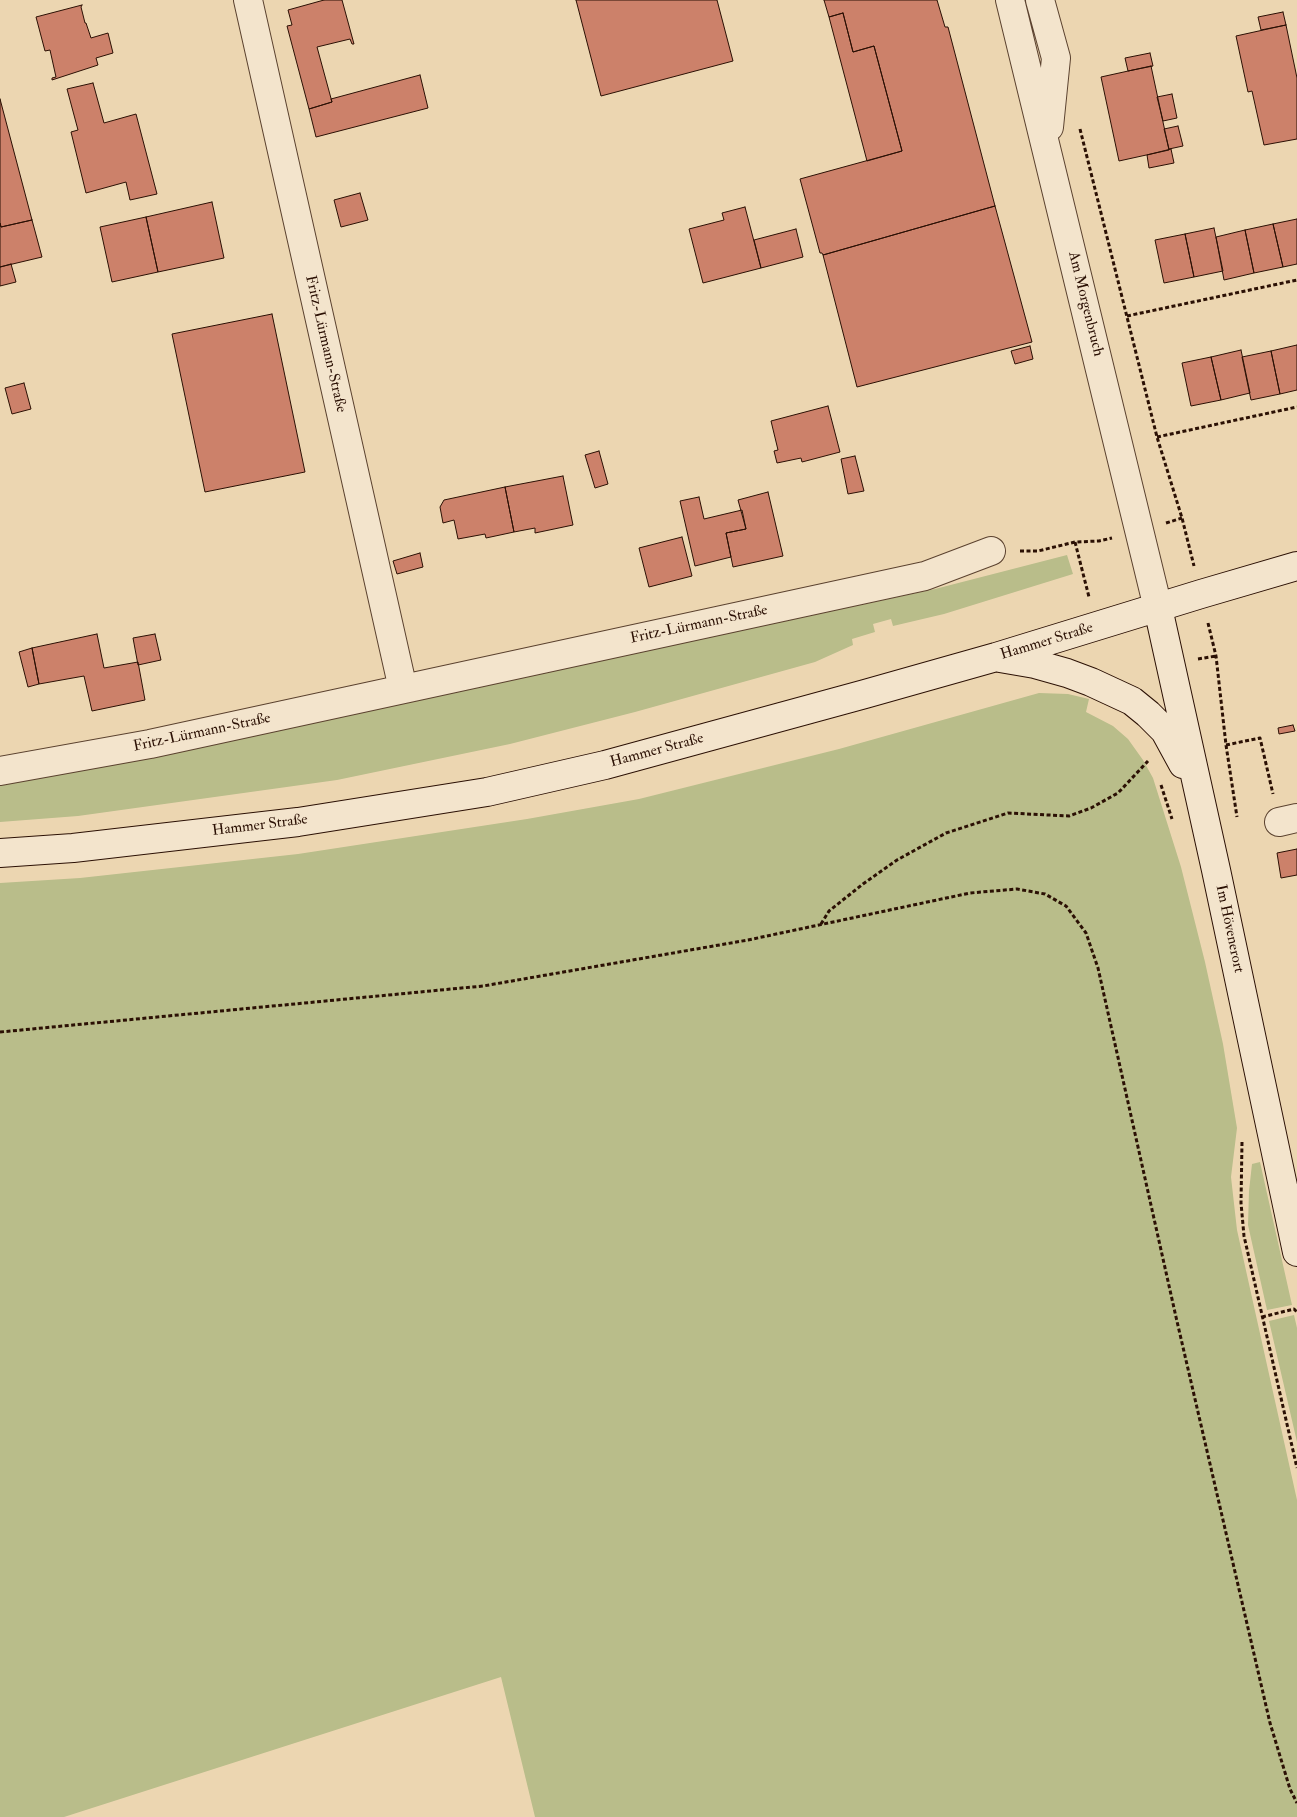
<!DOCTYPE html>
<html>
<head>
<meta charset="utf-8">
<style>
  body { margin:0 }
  canvas { display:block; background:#ecd6b1 }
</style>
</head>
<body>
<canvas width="1297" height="1817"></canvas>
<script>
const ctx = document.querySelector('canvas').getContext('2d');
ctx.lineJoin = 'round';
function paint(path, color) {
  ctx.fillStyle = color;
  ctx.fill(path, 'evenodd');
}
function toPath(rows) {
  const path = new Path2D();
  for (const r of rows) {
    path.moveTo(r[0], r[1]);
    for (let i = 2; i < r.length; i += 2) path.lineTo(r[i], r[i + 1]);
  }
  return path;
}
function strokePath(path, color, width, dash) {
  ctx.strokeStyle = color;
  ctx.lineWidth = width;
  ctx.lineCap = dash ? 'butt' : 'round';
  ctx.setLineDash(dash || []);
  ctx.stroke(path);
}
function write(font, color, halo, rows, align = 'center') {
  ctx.font = font + ' "IM FELL Double Pica",serif';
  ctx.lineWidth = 5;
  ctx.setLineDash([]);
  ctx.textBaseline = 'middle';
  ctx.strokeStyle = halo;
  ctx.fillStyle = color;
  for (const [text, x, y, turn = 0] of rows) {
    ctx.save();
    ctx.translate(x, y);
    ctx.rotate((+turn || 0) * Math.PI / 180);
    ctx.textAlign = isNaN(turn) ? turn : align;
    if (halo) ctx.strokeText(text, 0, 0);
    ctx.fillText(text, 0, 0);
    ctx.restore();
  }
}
paint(toPath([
  [1067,555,1073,574,944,614,893,626,891,619,873,624,875,632,852,639,853,645,815,662,635,712,510,744,337,780,78,816,0,822,0,782,767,625,935,589],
  [1039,693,1068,694,1089,699,1086,712,1113,726,1128,739,1143,760,1153,778,1181,867,1205,962,1223,1044,1237,1128,1231,1177,1237,1230,1297,1500,1297,1817,535,1817,501,1677,64,1817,0,1817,0,883,80,878,298,854,527,819,639,799,839,749],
  [1260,1162,1292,1305,1267,1310,1248,1225,1249,1191,1252,1164],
  [1294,1315,1297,1328,1297,1442,1269,1321]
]), '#b9bd8a');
const building = toPath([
  [324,0,342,0,354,44,352,44,350,39,317,47,332,102,309,109,287,26,292,25,288,10,324,0],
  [576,0,717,0,733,61,601,96,576,0],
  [824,0,937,0,945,27,948,27,995,206,823,255,822,253,820,253,800,179,902,151,874,46,853,52,843,13,829,17,824,0],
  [82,5,81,7,85,23,86,23,91,38,108,33,113,53,96,58,98,65,52,80,52,78,56,77,50,50,45,51,36,17,82,5],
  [1283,12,1286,25,1261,30,1258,17,1283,12],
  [843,13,853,52,874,46,902,151,867,161,829,17,843,13],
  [1286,25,1297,78,1297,139,1264,145,1252,91,1248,92,1236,36,1286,25],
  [1150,53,1153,66,1128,71,1125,58,1150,53],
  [1151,66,1169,150,1119,161,1101,77,1151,66],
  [420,75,428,108,316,137,309,109,332,102,331,99,420,75],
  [93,83,104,123,136,114,157,194,130,200,126,182,86,193,71,132,78,130,67,89,93,83],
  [1172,94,1177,118,1163,121,1157,97,1172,94],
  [0,99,32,220,1,227,0,223,0,99],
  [1178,126,1183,146,1169,149,1164,129,1178,126],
  [1171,149,1174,163,1149,168,1147,155,1171,149],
  [360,193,368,220,341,227,334,200,360,193],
  [212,202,224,258,158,272,146,217,212,202],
  [995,206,1032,342,857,387,823,255,995,206],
  [745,207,761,268,703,283,689,229,724,220,722,213,745,207],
  [146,217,158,272,112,282,100,227,146,217],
  [1297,219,1297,264,1283,267,1273,224,1297,219],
  [32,220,42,257,0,267,0,223,1,227,32,220],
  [1273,224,1283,267,1254,273,1245,230,1273,224],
  [1214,228,1223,271,1194,277,1185,234,1214,228],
  [796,229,803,257,761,268,754,240,796,229],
  [1245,230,1254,273,1224,280,1216,237,1245,230],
  [1185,234,1194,277,1164,283,1155,240,1185,234],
  [11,264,16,282,0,286,0,267,11,264],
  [272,314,305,472,205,492,172,334,272,314],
  [1297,345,1297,390,1280,394,1271,351,1297,345],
  [1030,346,1033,359,1015,364,1011,351,1030,346],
  [1241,350,1250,393,1221,400,1211,357,1241,350],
  [1271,351,1280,394,1251,400,1242,357,1271,351],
  [1211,357,1221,400,1191,406,1182,363,1211,357],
  [24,383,31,409,12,414,5,388,24,383],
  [828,406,840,452,802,462,801,458,777,463,774,451,778,450,771,421,828,406],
  [599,451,608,484,595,488,585,455,599,451],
  [855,456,864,491,848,494,841,459,855,456],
  [563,476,573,525,535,533,535,528,514,532,505,487,563,476],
  [505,487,514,532,486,538,485,534,458,539,454,520,443,523,440,507,444,500,505,487],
  [768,492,783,556,733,567,726,533,746,529,738,500,768,492],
  [699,497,704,519,742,510,746,529,726,533,731,557,695,566,680,501,699,497],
  [682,537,692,576,649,587,639,548,682,537],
  [420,553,423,567,397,574,393,561,420,553],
  [97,634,104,668,138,662,145,700,92,711,84,676,39,684,32,648,97,634],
  [155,634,161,660,138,665,133,638,155,634],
  [32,648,39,684,28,687,19,652,32,648],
  [1293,725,1295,731,1279,734,1278,728,1293,725],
  [1297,849,1297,875,1281,878,1277,853,1297,849]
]);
paint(building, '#cc816a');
strokePath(building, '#2b1004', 1);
const street = toPath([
  [248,0,403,689],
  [1010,0,1158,608],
  [1040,0,1056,58,1049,127],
  [0,771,150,744,925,576,991,551],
  [1279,822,1297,818]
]);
const secondary = toPath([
  [1158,608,1216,870,1297,1252],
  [1000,658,1035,664,1067,673,1091,682,1132,701,1148,714,1165,731,1183,764],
  [0,853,73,848,298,822,487,792,605,765,865,694,996,657,1201,594,1297,566]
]);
strokePath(street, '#5b422f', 30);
strokePath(secondary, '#2b1004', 30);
strokePath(toPath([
  [1080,129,1157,437,1182,518,1194,566],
  [1127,316,1297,280],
  [1157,437,1297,407],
  [1166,523,1182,518],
  [1075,542,1089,597],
  [1020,551,1038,551,1075,542,1099,541,1112,538],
  [1208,623,1216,656,1226,745,1237,817],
  [1198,659,1216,656],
  [1226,745,1260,738,1273,794],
  [1161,785,1172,819],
  [821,924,829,911,863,884,897,860,946,833,1008,813,1069,816,1091,808,1118,793,1148,761],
  [0,1032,483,986,748,940,970,893,1017,889,1045,894,1066,906,1086,933,1098,968,1176,1317,1270,1723,1290,1789,1297,1803],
  [1242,1142,1241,1203,1244,1236,1297,1468],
  [1262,1317,1294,1309,1297,1312]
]), '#2b1004', 3, [4, 2.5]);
strokePath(street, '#f3e4cc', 28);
strokePath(secondary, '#f3e4cc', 28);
write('15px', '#2b1004', '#f3e4cc', [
  ["Am Morgenbruch",1085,304,76],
  ["Fritz-Lürmann-Straße",325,344,77],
  ["Fritz-Lürmann-Straße",699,625,-12],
  ["Hammer Straße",1047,642,-17],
  ["Fritz-Lürmann-Straße",202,733,-12],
  ["Hammer Straße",657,751,-15],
  ["Hammer Straße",260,826,-7],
  ["Im Hövenerort",1229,929,78]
]);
</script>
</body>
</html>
